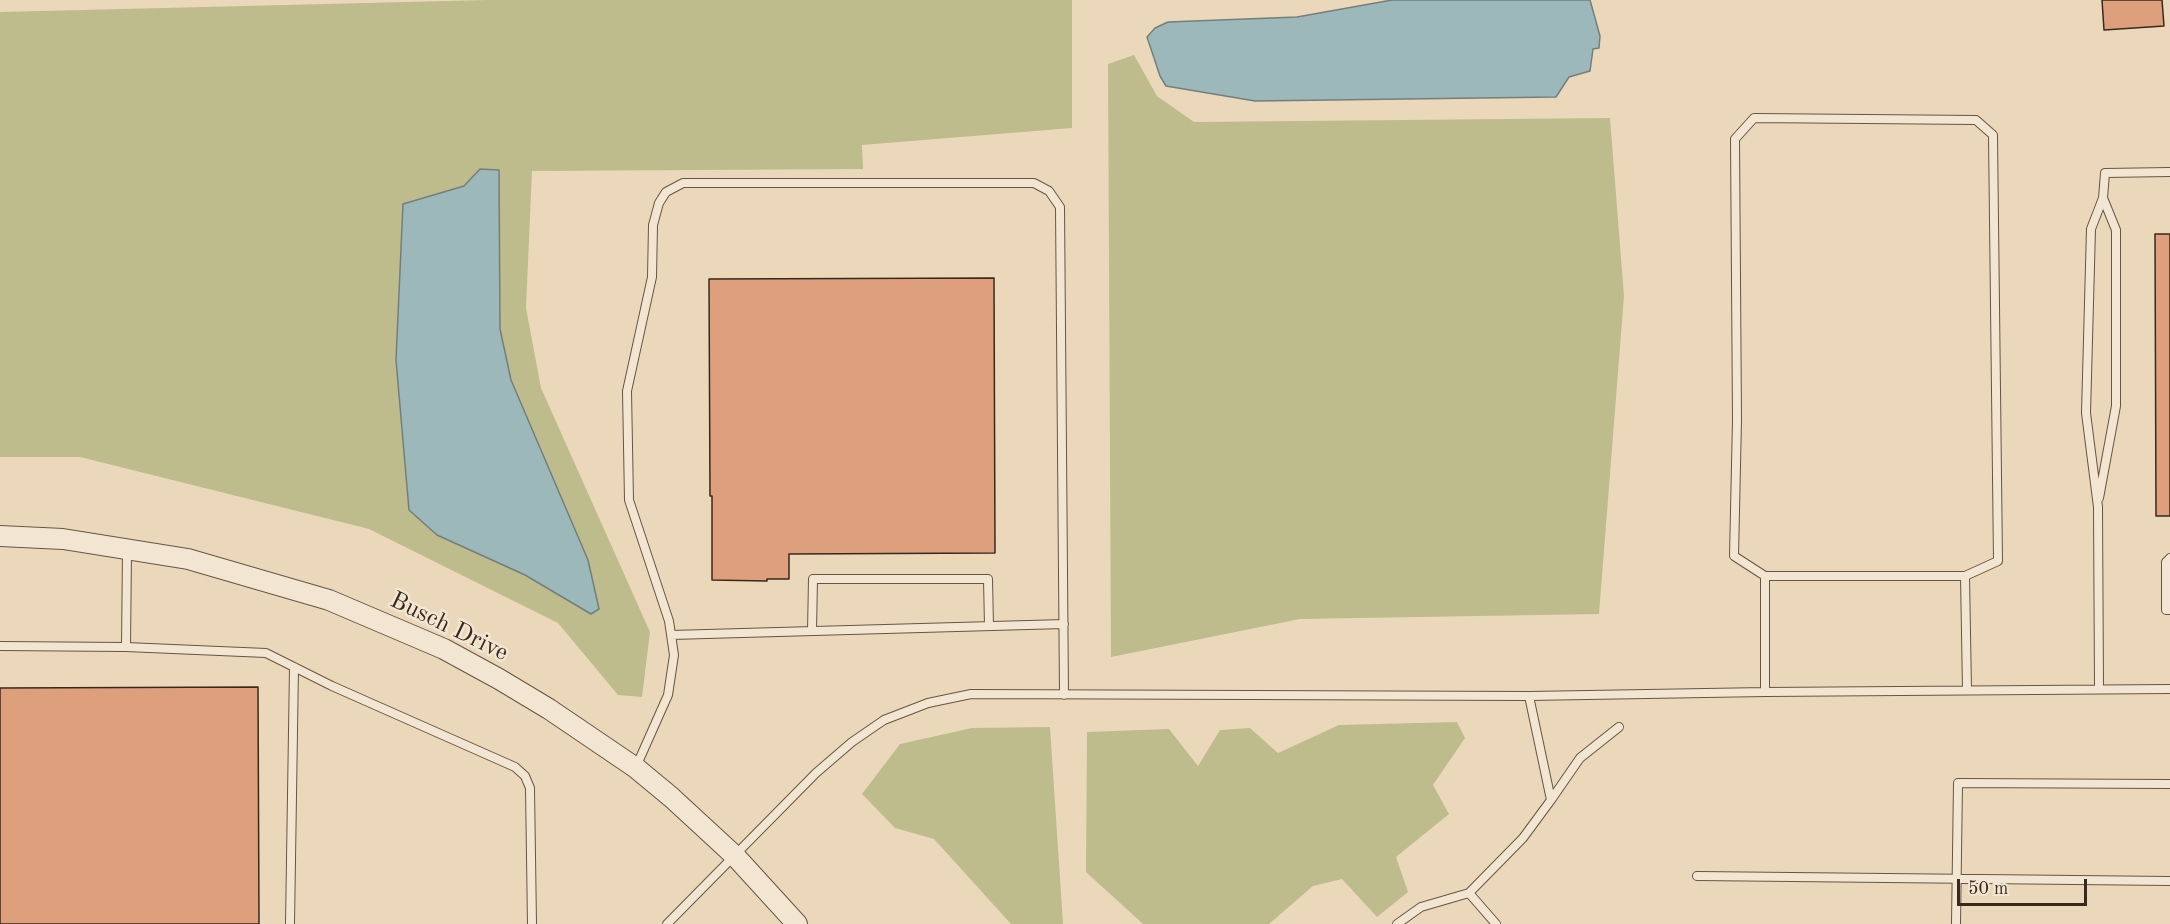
<!DOCTYPE html>
<html>
<head>
<meta charset="utf-8">
<style>
  body { margin:0 }
  #map { position:relative; width:2170px; height:924px; overflow:hidden; background:#ebd8bb; font-family:"Old Standard TT",serif }
  canvas { display:block }
  .scale { position:absolute; left:1957px; top:879px; width:130px; height:27px; box-sizing:border-box; border:3px solid #39291d; border-top:0; padding-left:8px; font-size:18px; line-height:21px; white-space:nowrap; color:#39291d; -webkit-text-stroke:4px #f2e6d3; paint-order:stroke }
</style>
</head>
<body>
<div id="map">
<canvas width="2170" height="924"></canvas>
<div class="scale">50 m</div>
</div>
<script>
const ctx = document.querySelector('canvas').getContext('2d');
ctx.lineJoin = 'round';
function paint(path, color) {
  ctx.fillStyle = color;
  ctx.fill(path, 'evenodd');
}
function toPath(rows) {
  const path = new Path2D();
  for (const r of rows) {
    path.moveTo(r[0], r[1]);
    for (let i = 2; i < r.length; i += 2) path.lineTo(r[i], r[i + 1]);
  }
  return path;
}
function strokePath(path, color, width, dash) {
  ctx.strokeStyle = color;
  ctx.lineWidth = width;
  ctx.lineCap = dash ? 'butt' : 'round';
  ctx.setLineDash(dash || []);
  ctx.stroke(path);
}
function write(font, color, halo, rows, align = 'center') {
  ctx.font = font + ' "Old Standard TT",serif';
  ctx.lineWidth = 5;
  ctx.setLineDash([]);
  ctx.textBaseline = 'middle';
  ctx.strokeStyle = halo;
  ctx.fillStyle = color;
  for (const [text, x, y, turn = 0] of rows) {
    ctx.save();
    ctx.translate(x, y);
    ctx.rotate((+turn || 0) * Math.PI / 180);
    ctx.textAlign = isNaN(turn) ? turn : align;
    if (halo) ctx.strokeText(text, 0, 0);
    ctx.fillText(text, 0, 0);
    ctx.restore();
  }
}
paint(toPath([
  [487,0,1072,0,1072,128,862,145,863,169,532,171,526,308,541,388,650,632,642,697,618,695,558,623,369,529,80,457,0,457,0,12],
  [499,170,500,329,511,380,592,614,409,510,396,360,403,205,464,186],
  [1134,55,1157,96,1194,122,1610,118,1624,296,1599,614,1300,619,1111,657,1108,64],
  [1457,722,1465,738,1433,785,1449,814,1396,857,1408,892,1377,917,1342,879,1313,886,1269,924,1143,924,1086,872,1087,732,1169,729,1198,766,1220,730,1250,728,1278,753,1339,725],
  [1050,727,1063,924,1011,924,934,839,895,828,862,794,900,744,972,728]
]), '#bebc8c');
const water = toPath([
  [1392,0,1590,0,1600,36,1599,48,1593,49,1590,71,1569,77,1556,97,1255,101,1166,86,1160,76,1147,37,1155,28,1168,22,1297,17,1392,0],
  [480,169,499,170,500,329,511,380,588,560,599,609,591,614,525,575,437,535,409,510,396,360,403,204,464,186,480,169]
]);
paint(water, '#9cb8ba');
strokePath(water, '#747f7b', 1.5);
const building = toPath([
  [2102,0,2162,0,2164,26,2104,30,2102,0],
  [2155,234,2170,234,2170,516,2156,516,2155,234],
  [994,278,995,553,789,554,789,579,767,579,767,581,712,580,712,496,710,496,709,279,994,278],
  [258,687,259,924,0,924,0,688,258,687]
]);
paint(building, '#de9f7d');
strokePath(building, '#39291d', 1.5);
const service = toPath([
  [2099,498,2116,406,2116,230,2103,198],
  [2170,558,2166,562,2166,610,2170,610],
  [1765,576,1734,556,1737,420,1735,139,1754,118,1976,120,1993,135,1998,561,1965,576],
  [812,631,813,579,988,579,989,626],
  [671,635,1064,624],
  [0,646,126,647,266,653,332,686,515,767,525,776,530,788,532,924],
  [126,647,127,551],
  [2099,689,2098,507,2086,413,2091,229,2103,198,2105,173,2170,172],
  [1765,692,1765,576,1965,576,1967,690],
  [636,767,668,695,674,655,669,621,629,500,627,391,652,277,653,225,659,203,666,192,683,183,1034,183,1049,191,1060,207,1064,695],
  [1551,800,1580,758,1619,727],
  [1697,876,2170,881],
  [1469,893,1496,924],
  [290,924,294,667],
  [667,924,816,773,852,742,884,720,928,703,971,694,1529,696,1765,692,2170,689],
  [1397,924,1421,907,1469,893,1523,838,1551,800,1529,696],
  [1956,924,1958,783,2170,784]
]);
const tertiary = toPath([
  [0,536,63,539,188,559,329,600,444,649,499,679,549,709,636,768,671,797,735,856,797,924]
]);
strokePath(service, '#654', 10);
strokePath(tertiary, '#654', 22);
strokePath(service, '#f2e6d3', 8);
strokePath(tertiary, '#f2e6d3', 20);
write('24px', '#39291d', '#f2e6d3', [
  ["Busch Drive",449,627,26]
]);
</script>
</body>
</html>
